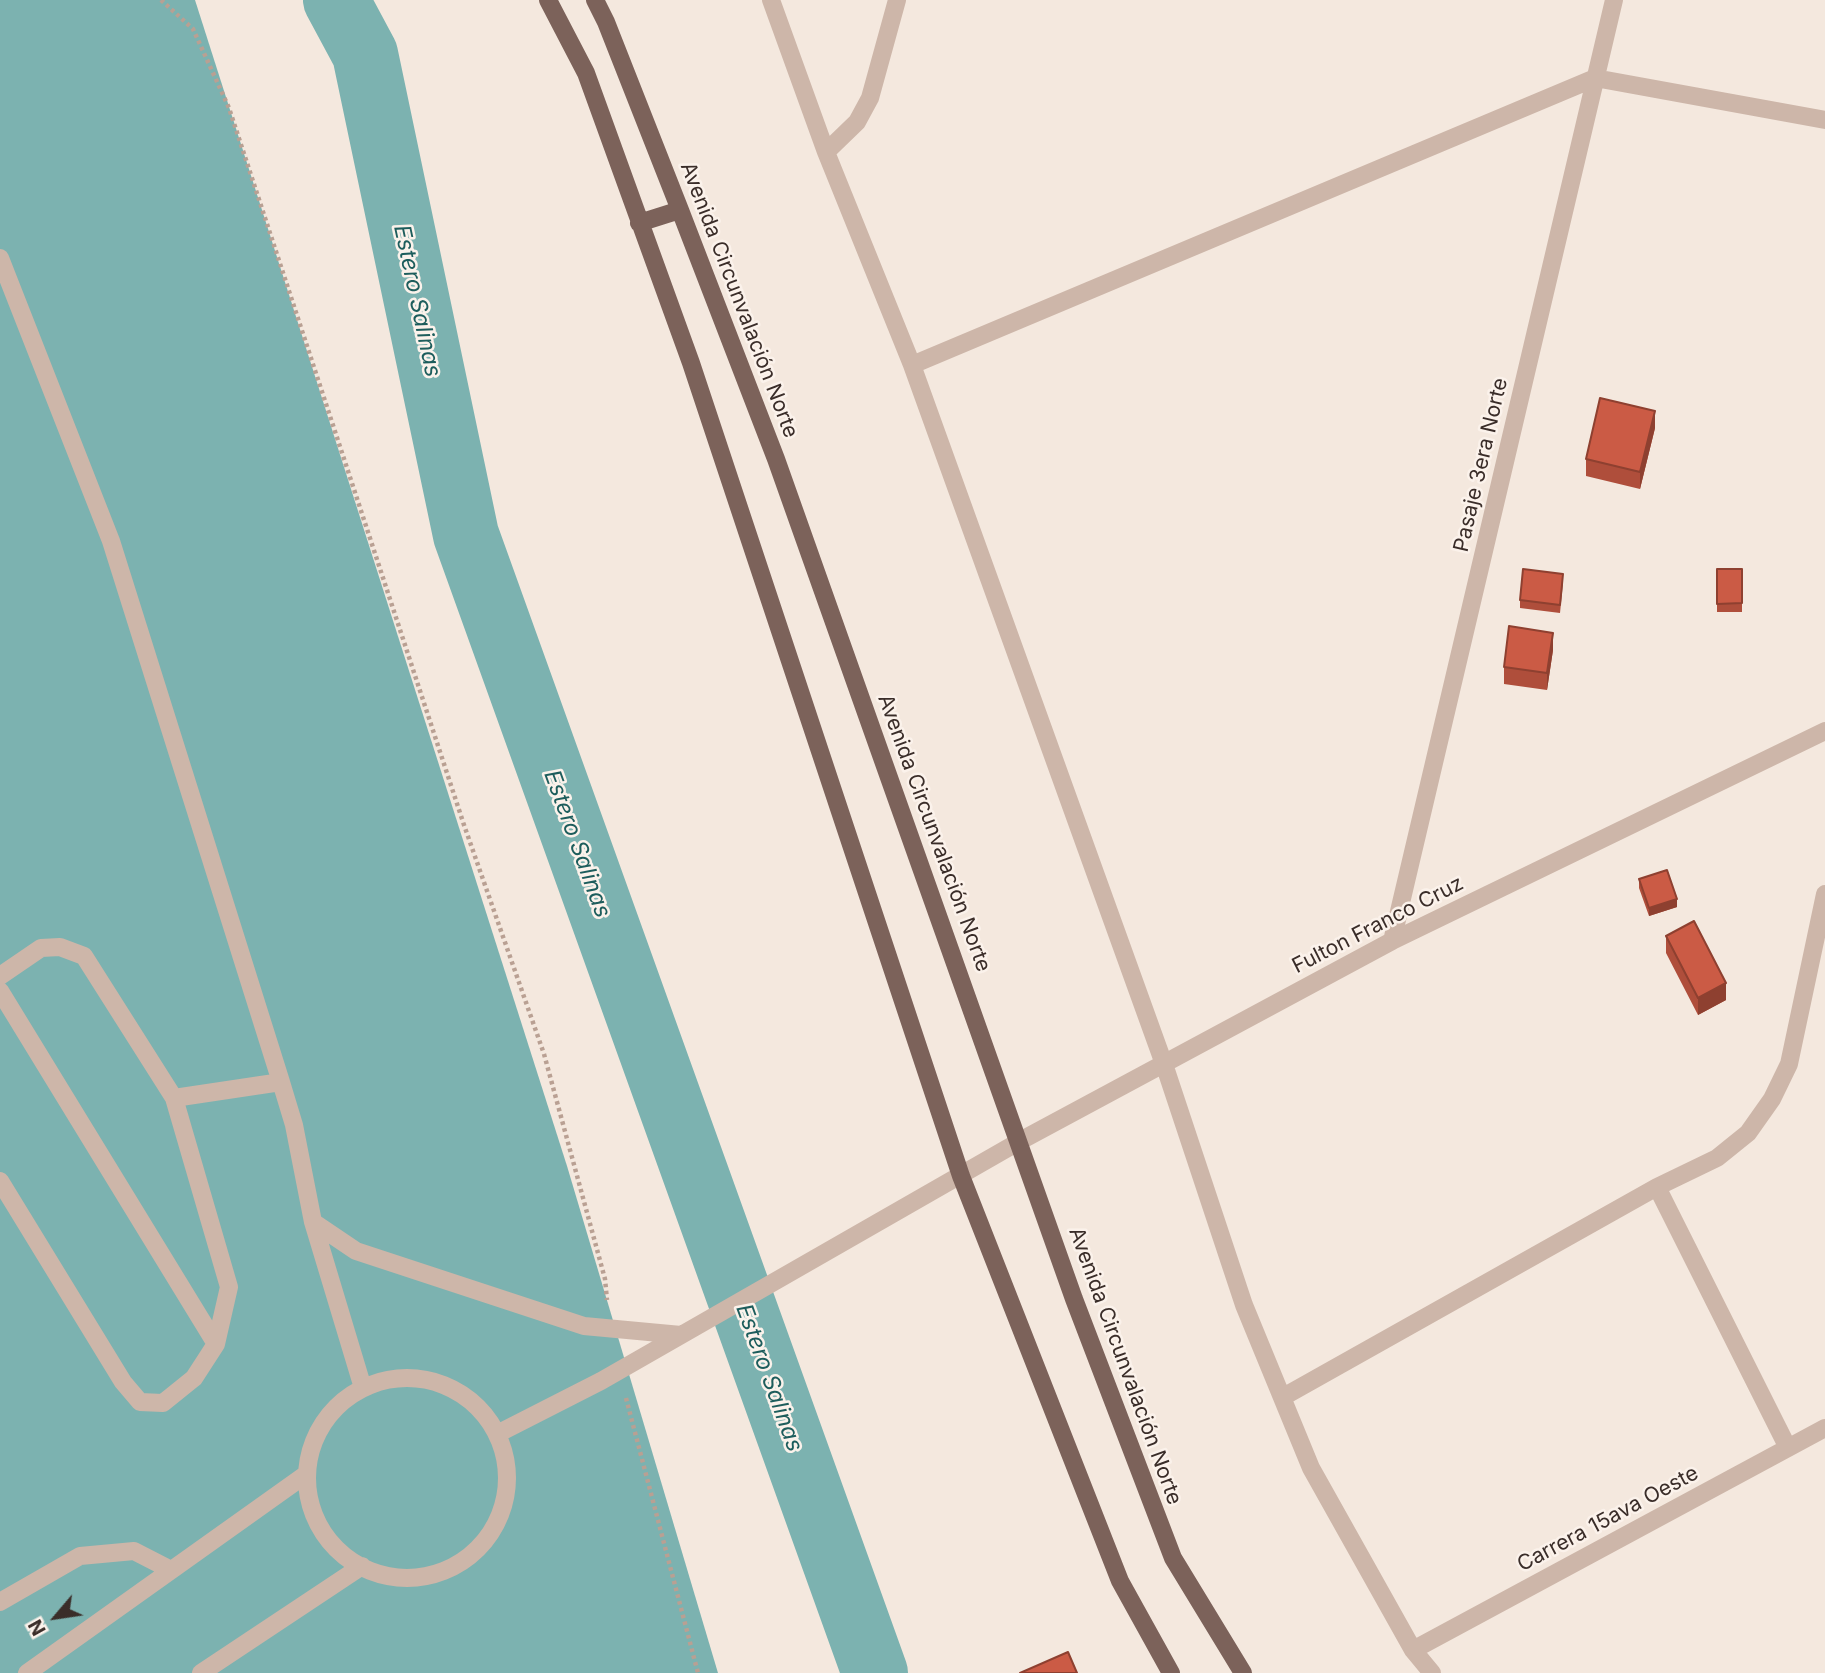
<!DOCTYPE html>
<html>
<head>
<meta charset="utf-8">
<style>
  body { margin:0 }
  #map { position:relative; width:1825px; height:1673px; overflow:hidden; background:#f4e8de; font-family:Inter,sans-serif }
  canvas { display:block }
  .north { position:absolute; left:21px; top:1582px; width:70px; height:70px; -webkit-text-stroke:5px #fbf2eb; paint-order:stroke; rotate:241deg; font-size:19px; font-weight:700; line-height:28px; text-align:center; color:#3a2d29 }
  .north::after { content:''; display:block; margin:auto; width:24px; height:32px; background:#3a2d29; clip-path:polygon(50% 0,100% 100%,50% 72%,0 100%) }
</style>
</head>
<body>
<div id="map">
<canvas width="1825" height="1673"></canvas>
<div class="north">N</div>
</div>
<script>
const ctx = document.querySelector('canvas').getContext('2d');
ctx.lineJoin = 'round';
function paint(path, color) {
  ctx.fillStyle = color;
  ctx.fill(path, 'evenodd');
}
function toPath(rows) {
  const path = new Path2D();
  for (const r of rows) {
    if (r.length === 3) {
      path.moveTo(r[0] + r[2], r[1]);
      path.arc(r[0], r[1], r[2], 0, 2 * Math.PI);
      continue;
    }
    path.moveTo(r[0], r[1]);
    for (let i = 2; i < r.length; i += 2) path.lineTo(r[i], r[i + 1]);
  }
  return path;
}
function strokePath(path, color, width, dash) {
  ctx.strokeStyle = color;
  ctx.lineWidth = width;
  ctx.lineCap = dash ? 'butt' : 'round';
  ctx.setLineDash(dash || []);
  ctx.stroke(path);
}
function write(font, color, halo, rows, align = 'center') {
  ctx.font = font + ' Inter,sans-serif';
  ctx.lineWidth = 5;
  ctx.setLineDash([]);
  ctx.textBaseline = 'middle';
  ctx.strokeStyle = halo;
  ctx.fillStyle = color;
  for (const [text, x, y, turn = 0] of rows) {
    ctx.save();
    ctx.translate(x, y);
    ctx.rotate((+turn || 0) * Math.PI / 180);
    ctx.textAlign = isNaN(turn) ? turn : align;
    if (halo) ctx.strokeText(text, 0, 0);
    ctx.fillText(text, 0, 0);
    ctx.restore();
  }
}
paint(toPath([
  [0,0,195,0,567,1166,718,1673,0,1673]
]), '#7cb2b0');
strokePath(toPath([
  [336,0,365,54,466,535,875,1673]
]), '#7cb2b0', 66);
strokePath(toPath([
  [161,0,193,29,229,108,464,825,544,1054,605,1279,607,1300],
  [626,1398,698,1673]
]), '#b9a093', 4.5, [3.5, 3.5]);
strokePath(toPath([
  [771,0,826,152,912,365,1164,1064,1244,1305,1311,1468,1413,1650,1432,1673],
  [826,152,857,122,870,98,897,0],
  [0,258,111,541,281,1082],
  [912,365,1595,78,1825,120],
  [1392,941,1614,0],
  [0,976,41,948,60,947,84,956,174,1098,229,1287,216,1344,194,1378,163,1403,140,1402,123,1382,0,1181],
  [0,991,216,1344],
  [174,1098,281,1082,294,1125,313,1222,363,1388],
  [1657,1187,1788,1448],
  [313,1222,356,1251,584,1326,681,1335],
  [407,1478,100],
  [1283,1397,1657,1187,1717,1158,1748,1133,1772,1099,1789,1064,1825,894],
  [497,1434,601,1381,1020,1141,1392,941,1825,731],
  [0,1602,80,1556,134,1551,171,1570],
  [1413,1650,1825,1428],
  [27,1673,305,1475],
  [201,1673,362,1566]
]), '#cdb6a9', 18);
strokePath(toPath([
  [548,0,586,73,691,363,961,1176,1120,1581,1171,1673],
  [595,0,606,22,680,210,776,459,1074,1299,1173,1558,1243,1673],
  [639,223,680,210]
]), '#7c625a', 18);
paint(toPath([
  [1655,428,1640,489,1586,476,1586,459],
  [1717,569,1742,569,1742,612,1717,612],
  [1563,583,1560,613,1520,608,1520,600],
  [1553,650,1547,690,1504,684,1504,667],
  [1639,879,1677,907,1649,916,1639,888],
  [1666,936,1726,1000,1698,1015,1666,953]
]), '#af4e3b');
paint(toPath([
  [1655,411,1655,428,1640,489,1640,472],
  [1553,633,1553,650,1547,690,1547,673],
  [1677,899,1677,907,1649,916,1649,908],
  [1726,983,1726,1000,1698,1015,1698,998]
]), '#8e4030');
const building = toPath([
  [1600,398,1655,411,1640,472,1586,459,1600,398],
  [1523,569,1563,574,1560,605,1520,600,1523,569],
  [1717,569,1742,569,1742,603,1717,604,1717,569],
  [1509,626,1553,633,1547,673,1504,667,1509,626],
  [1667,870,1677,899,1649,908,1639,879,1667,870],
  [1694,921,1726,983,1698,998,1666,936,1694,921],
  [1068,1652,1077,1673,1020,1673,1068,1652]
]);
paint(building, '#cb5b45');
strokePath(building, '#8e4030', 2);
write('21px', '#3a2d29', '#fbf2eb', [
  ["Avenida Circunvalación Norte",739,300,69],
  ["Pasaje 3era Norte",1481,465,-77],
  ["Avenida Circunvalación Norte",934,833,70],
  ["Fulton Franco Cruz",1378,925,-27],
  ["Avenida Circunvalación Norte",1125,1366,70],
  ["Carrera 15ava Oeste",1608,1519,-28]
]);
write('italic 23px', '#1d5d5c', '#fbf2eb', [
  ["Estero Salinas",417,301,78],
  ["Estero Salinas",577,844,70],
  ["Estero Salinas",769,1378,70]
]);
</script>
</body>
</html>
